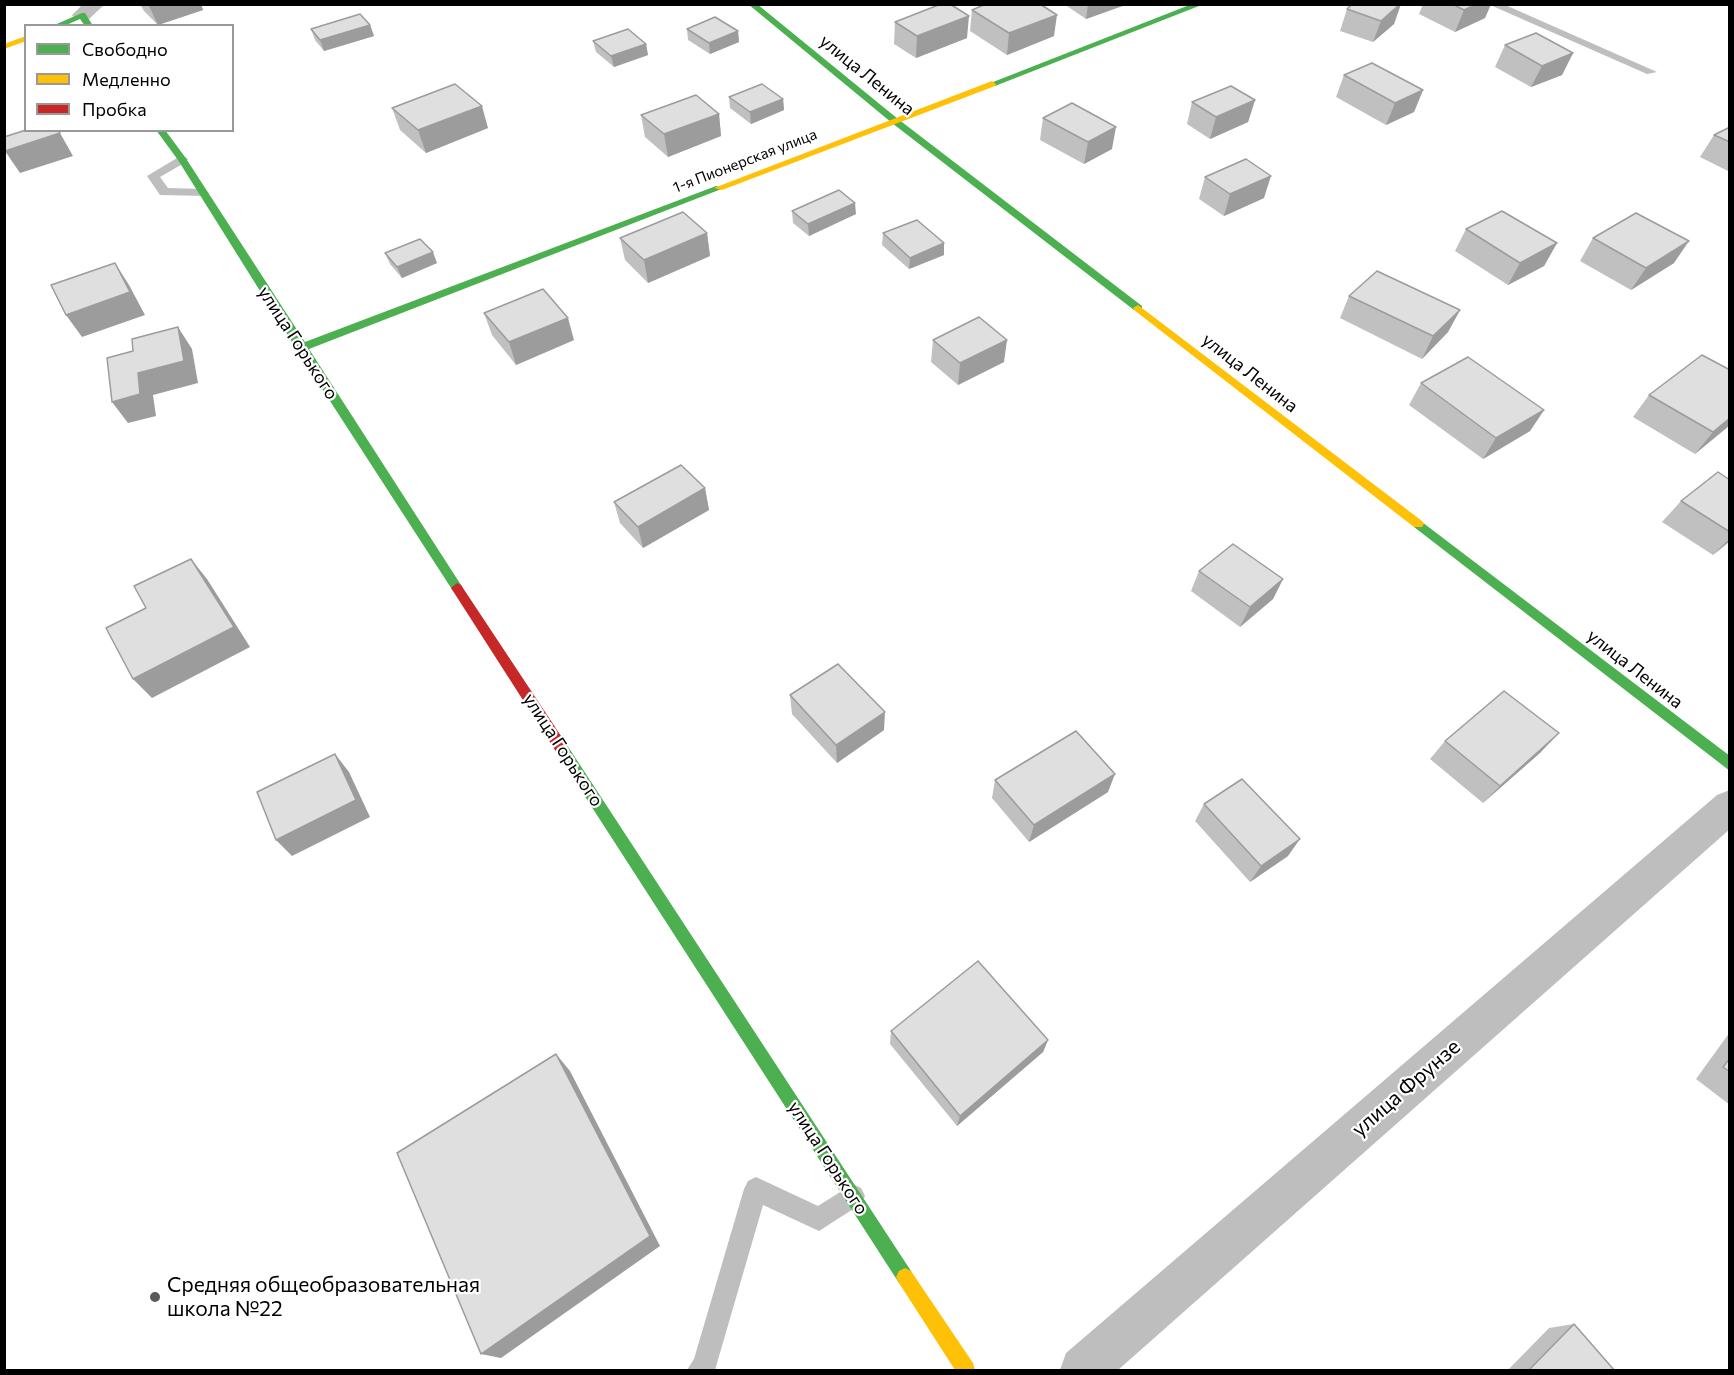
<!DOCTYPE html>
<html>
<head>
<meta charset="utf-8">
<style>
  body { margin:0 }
  #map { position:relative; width:1734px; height:1375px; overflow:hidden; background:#fff; font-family:Commissioner,sans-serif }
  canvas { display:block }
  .frame { position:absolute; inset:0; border:6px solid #000; pointer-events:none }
  .legend { position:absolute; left:24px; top:24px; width:210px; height:108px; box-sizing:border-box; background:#fff; border:2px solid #999; margin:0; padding:8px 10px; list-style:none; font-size:18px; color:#000 }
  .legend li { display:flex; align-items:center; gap:12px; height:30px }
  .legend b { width:30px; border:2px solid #999 }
</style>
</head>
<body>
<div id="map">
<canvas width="1734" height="1375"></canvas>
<div class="frame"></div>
<ul class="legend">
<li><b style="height:8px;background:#4caf50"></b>Свободно</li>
<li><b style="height:8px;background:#ffc107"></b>Медленно</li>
<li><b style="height:8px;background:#c62828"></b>Пробка</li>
</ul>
</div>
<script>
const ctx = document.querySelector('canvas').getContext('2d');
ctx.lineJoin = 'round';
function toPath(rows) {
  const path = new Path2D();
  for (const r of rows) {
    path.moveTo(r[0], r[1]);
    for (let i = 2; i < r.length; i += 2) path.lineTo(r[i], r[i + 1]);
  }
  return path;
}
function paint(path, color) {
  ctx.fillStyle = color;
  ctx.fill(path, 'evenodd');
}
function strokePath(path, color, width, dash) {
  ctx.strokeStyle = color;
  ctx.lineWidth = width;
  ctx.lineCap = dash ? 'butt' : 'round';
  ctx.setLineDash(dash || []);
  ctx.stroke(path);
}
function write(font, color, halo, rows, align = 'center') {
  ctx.font = font + ' Commissioner,sans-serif';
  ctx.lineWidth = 4.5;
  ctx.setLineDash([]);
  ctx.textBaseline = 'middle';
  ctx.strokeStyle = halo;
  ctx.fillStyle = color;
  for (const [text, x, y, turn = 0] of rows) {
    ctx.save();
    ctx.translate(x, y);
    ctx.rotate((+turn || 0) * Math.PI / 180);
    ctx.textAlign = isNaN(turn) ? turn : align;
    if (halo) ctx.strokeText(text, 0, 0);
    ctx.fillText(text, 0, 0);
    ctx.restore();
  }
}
paint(toPath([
  [1488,4,1503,4,1657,72,1647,74,1488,4],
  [182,155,188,159,186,162,160,177,168,188,203,189,209,193,207,196,160,195,147,176,182,155],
  [756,1177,818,1206,853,1184,861,1188,865,1196,861,1204,819,1231,763,1205,715,1370,687,1370,694,1359,744,1189,748,1181,756,1177]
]), '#bebebe');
paint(toPath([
  [83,4,105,4,89,19,75,19,72,15,83,4],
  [1730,790,1730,829,1118,1370,1060,1370,1066,1353,1717,795,1730,790]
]), '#bebebe');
paint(toPath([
  [748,4,757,4,898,119,1142,306,1142,310,1134,310,892,123,748,4],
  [1192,4,1204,4,995,86,988,84,1192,4],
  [82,13,85,13,93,26,85,26,80,19,64,26,52,26,82,13],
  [156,130,165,130,185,157,305,342,716,186,724,188,309,349,461,585,463,588,457,593,453,591,297,350,178,160,156,130],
  [1418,519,1730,756,1730,771,1414,527,1412,524,1418,519],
  [560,740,565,742,911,1271,914,1277,911,1283,905,1286,899,1283,555,750,553,746,555,742,560,740]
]), '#4caf50');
paint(toPath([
  [26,36,26,41,4,49,4,44,26,36],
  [992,81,996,84,995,86,722,190,714,188,992,81],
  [1138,305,1422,521,1424,524,1422,527,1414,527,1134,310,1133,308,1138,305],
  [905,1268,911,1271,973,1363,975,1370,955,1370,899,1283,896,1277,899,1271,905,1268]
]), '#ffc107');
paint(toPath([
  [457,583,461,585,565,742,567,746,565,750,560,752,555,750,453,591,451,588,457,583]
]), '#c62828');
paint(toPath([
  [140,4,201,4,203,10,158,25,144,11],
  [1064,4,1128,4,1086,19],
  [1352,4,1401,4,1394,24,1373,42,1340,31,1347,9],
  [1423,4,1491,4,1485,18,1455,32,1419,14],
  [972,10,1054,36,1007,55,970,31],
  [895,22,967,38,916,58,894,44],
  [370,25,374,36,324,51,315,40,311,29],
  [687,29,738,31,739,42,710,54,688,40],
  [593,41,646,44,648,55,614,67,596,52],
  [1505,45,1573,53,1562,75,1531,87,1495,67],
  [1344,75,1423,90,1414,112,1386,125,1336,97],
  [729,97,783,99,784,110,751,124,730,108],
  [1255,100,1248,122,1210,139,1187,124,1192,102],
  [392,108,488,128,426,153,400,130],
  [719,114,721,136,668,157,645,137,641,115],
  [1043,118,1112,149,1084,164,1040,140],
  [1730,127,1730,172,1700,157,1714,135],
  [1205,177,1264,198,1224,216,1199,199],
  [792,211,856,214,809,236,793,223],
  [1466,229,1557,243,1544,266,1508,285,1455,251],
  [707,233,710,256,648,283,625,260,620,238],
  [883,233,944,255,909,269,882,245],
  [1593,238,1674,263,1631,290,1580,261],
  [385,253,437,263,402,278,390,264],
  [1349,296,1460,310,1448,332,1422,359,1340,318],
  [484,313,574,340,516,365,492,335],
  [933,340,1004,362,958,385,931,362],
  [1421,383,1544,410,1530,431,1483,459,1409,405],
  [1649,395,1730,425,1695,454,1633,417],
  [1730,480,1730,541,1713,555,1662,522,1681,501],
  [705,488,709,510,643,548,620,523,614,502],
  [1199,571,1283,579,1273,599,1240,627,1191,591],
  [790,695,884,730,837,763,792,714],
  [1445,741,1541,752,1483,803,1430,759],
  [995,780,1108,792,1029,842,992,798],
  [1204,804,1288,856,1250,882,1195,821],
  [891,1031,1048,1040,1043,1052,957,1126,890,1044],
  [1730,1032,1730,1105,1696,1079],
  [1574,1324,1615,1371,1507,1371,1549,1328]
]), '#c0c0c0');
paint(toPath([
  [148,4,201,4,203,10,158,25],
  [1088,4,1128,4,1086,19],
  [1400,4,1401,4,1394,24,1373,42,1381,21],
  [1477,4,1491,4,1485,18,1455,32,1464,10],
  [1057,15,1054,36,1007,55,1009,33],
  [969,16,967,38,916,58,917,36],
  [370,25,374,36,324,51,320,40],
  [738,31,739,42,710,54,709,43],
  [646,44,648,55,614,67,611,56],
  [1573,53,1562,75,1531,87,1542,66],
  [1423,90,1414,112,1386,125,1395,103],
  [783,99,784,110,751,124,750,112],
  [1255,100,1248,122,1210,139,1216,117],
  [482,106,488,128,426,153,418,130],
  [719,114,721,136,668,157,664,134],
  [1116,127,1112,149,1084,164,1088,142],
  [60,133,73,156,20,173,5,151],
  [1271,176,1264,198,1224,216,1230,194],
  [855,203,856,214,809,236,808,224],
  [707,233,710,256,648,283,644,260],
  [1689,241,1674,263,1631,290,1646,268],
  [944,243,944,255,909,269,910,258],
  [1557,243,1544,266,1508,285,1520,263],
  [433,252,437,263,402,278,397,267],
  [115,263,129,285,145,315,82,337,66,315],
  [1460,310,1448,332,1422,359,1433,336],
  [568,318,574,340,516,365,509,342],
  [178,327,192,349,198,383,153,395,156,416,128,423,112,402],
  [1007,340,1004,362,958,385,960,363],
  [1544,410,1530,431,1483,459,1496,438],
  [1730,418,1730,425,1695,454,1713,432],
  [705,488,709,510,643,548,638,527],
  [1730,538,1730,541,1713,555],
  [191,559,207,579,250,647,152,698,133,679],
  [1283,579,1273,599,1240,627,1250,607],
  [885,712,884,730,837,763,836,745],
  [1559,733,1541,752,1483,803,1500,786],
  [335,754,349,772,370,817,292,856,276,840],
  [1115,774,1108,792,1029,842,1034,825],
  [1300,839,1288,856,1250,882,1261,866],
  [1048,1040,1043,1052,957,1126,960,1116],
  [556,1054,570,1071,660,1246,501,1358,481,1354]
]), '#9c9c9c');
const building = toPath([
  [941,4,950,4,969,16,917,36,895,22,941,4],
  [986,4,1040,4,1057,15,1009,33,972,10,986,4],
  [1352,4,1400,4,1381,21,1347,9,1352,4],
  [1452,4,1477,4,1464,10,1452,4],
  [360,14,370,25,320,40,311,29,360,14],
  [715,17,738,31,709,43,687,29,715,17],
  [628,29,646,44,611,56,593,41,628,29],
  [1536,33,1573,53,1542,66,1505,45,1536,33],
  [1372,63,1423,90,1395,103,1344,75,1372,63],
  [455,84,482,106,418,130,392,108,455,84],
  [762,84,783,99,750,112,729,97,762,84],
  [1231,86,1255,100,1216,117,1192,102,1231,86],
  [696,95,719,114,664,134,641,115,696,95],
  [1072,103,1116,127,1088,142,1043,118,1072,103],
  [1730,127,1730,142,1714,135,1730,127],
  [26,130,58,130,60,133,5,151,4,137,26,130],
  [1246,159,1271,176,1230,194,1205,177,1246,159],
  [839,190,855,203,808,224,792,211,839,190],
  [1502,211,1557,243,1520,263,1466,229,1502,211],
  [683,212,707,233,644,260,620,238,683,212],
  [1636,213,1689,241,1646,268,1593,238,1636,213],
  [917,220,944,243,910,258,883,233,917,220],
  [420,239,433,252,397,267,385,253,420,239],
  [115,263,130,292,66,315,51,285,115,263],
  [1377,271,1460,310,1433,336,1349,296,1377,271],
  [543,289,568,318,509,342,484,313,543,289],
  [979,317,1007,340,960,363,933,340,979,317],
  [178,327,184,361,138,373,140,394,112,402,107,358,133,351,132,339,178,327],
  [1702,355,1730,370,1730,418,1713,432,1649,395,1702,355],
  [1468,357,1544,410,1496,438,1421,383,1468,357],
  [681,465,705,488,638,527,614,502,681,465],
  [1718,472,1730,480,1730,532,1681,501,1718,472],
  [1233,544,1283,579,1250,607,1199,571,1233,544],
  [191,559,234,627,133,679,106,628,146,608,134,586,191,559],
  [838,664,885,712,836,745,790,695,838,664],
  [1504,691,1559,733,1500,786,1445,741,1504,691],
  [1076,731,1115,774,1034,825,995,780,1076,731],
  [335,754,356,800,276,840,257,792,335,754],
  [1242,779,1300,839,1261,866,1204,804,1242,779],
  [978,961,1048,1040,960,1116,891,1031,978,961],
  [556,1054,650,1236,481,1354,397,1153,556,1054],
  [1730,1058,1730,1072,1723,1067,1730,1058],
  [1574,1324,1615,1371,1528,1371,1574,1324]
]);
paint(building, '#dfdfdf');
strokePath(building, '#9c9c9c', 1.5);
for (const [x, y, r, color] of [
  [155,1297,6,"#595959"]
]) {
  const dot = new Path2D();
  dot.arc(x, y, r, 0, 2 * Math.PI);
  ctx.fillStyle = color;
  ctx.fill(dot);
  strokePath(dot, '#fff', 2);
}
write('15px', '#000', '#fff', [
  ["1-я Пионерская улица",745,161,-21]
]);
write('18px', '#000', '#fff', [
  ["улица Ленина",867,75,39],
  ["улица Горького",298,343,57],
  ["улица Ленина",1250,373,38],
  ["улица Ленина",1635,669,38],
  ["улица Горького",563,750,57],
  ["улица Горького",828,1158,57]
]);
write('21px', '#000', '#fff', [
  ["улица Фрунзе",1406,1088,-41]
]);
write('21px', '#000', '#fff', [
  ["Средняя общеобразовательная",167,1285],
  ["школа №22",167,1309]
], 'left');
</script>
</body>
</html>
